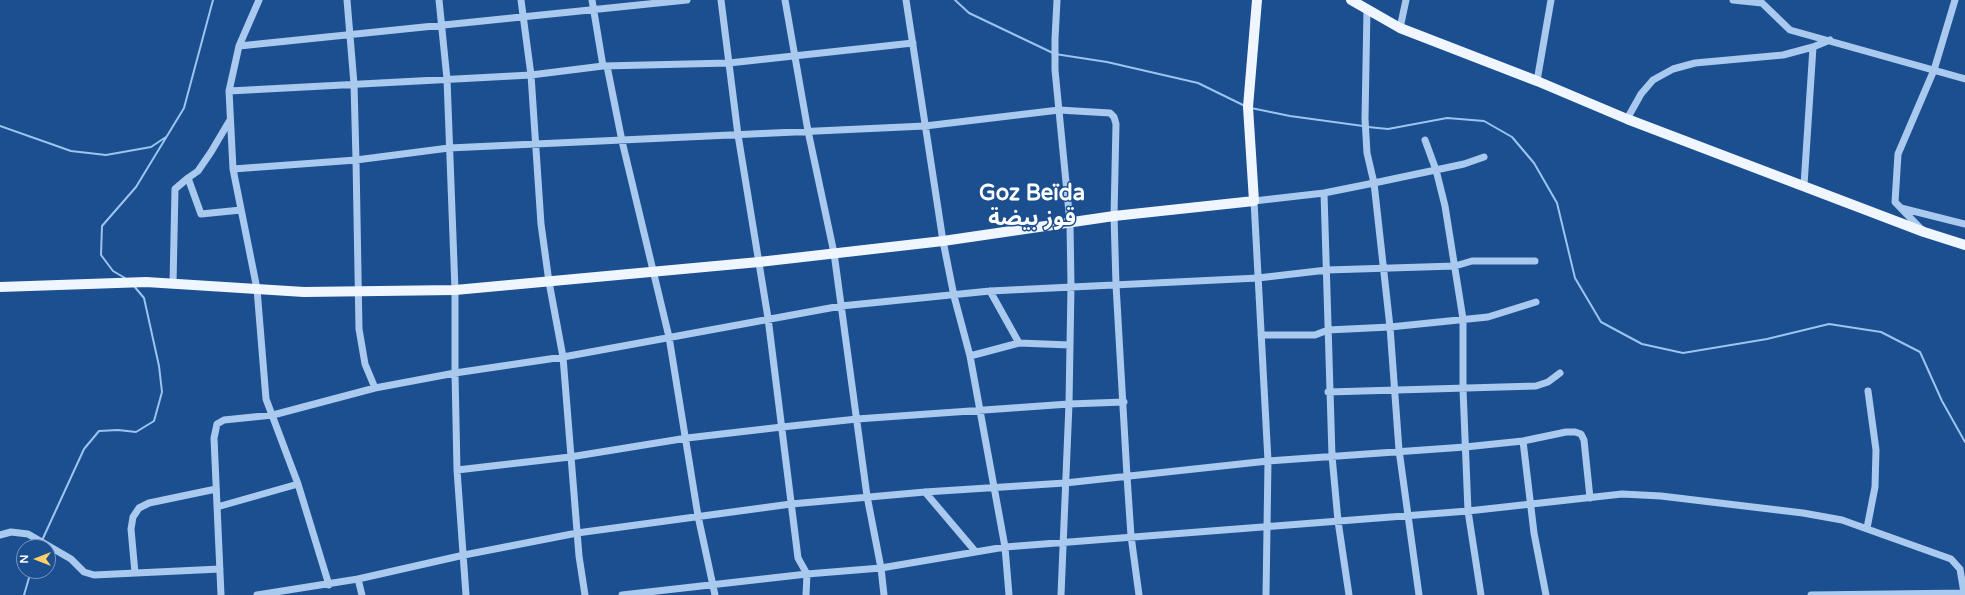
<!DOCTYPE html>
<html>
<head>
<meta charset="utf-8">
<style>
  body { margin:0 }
  #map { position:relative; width:1965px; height:595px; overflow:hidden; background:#1b4f8f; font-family:"Varela Round",sans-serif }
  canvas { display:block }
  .north { position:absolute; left:16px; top:539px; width:40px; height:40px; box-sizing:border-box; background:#1b4f8f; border:1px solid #7695bc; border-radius:50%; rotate:270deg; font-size:11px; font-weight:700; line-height:16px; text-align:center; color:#fff }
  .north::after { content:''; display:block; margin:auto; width:14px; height:18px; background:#ffd166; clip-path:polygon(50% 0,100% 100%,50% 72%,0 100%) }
</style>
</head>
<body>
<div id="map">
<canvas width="1965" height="595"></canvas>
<div class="north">N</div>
</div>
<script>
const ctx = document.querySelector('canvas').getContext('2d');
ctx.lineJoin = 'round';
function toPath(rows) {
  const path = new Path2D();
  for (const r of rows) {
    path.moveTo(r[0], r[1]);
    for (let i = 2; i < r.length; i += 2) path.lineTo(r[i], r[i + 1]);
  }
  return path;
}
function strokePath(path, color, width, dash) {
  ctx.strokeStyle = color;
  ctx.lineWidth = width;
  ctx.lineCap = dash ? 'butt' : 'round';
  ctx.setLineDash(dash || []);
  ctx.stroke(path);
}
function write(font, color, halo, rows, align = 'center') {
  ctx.font = font + ' "Varela Round","Noto Sans Arabic",sans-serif';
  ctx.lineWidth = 3;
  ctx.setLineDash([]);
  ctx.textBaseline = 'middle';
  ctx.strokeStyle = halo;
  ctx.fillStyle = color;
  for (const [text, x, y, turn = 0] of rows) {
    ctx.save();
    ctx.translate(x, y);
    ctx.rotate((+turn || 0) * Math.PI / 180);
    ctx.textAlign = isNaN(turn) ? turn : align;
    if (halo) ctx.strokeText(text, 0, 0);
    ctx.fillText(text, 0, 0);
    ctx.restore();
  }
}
strokePath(toPath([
  [955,0,969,13,1055,54,1107,62,1198,83,1245,106],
  [1251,108,1290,116,1363,126],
  [0,126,71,151,106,155,151,147,166,137],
  [1368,127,1388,129,1447,118,1484,121,1512,137,1534,163,1557,203,1575,278,1601,322,1642,344,1683,353,1767,339,1829,324,1881,332,1920,352,1942,401,1965,442],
  [125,278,113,271,101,255,102,226,136,187,184,108,213,0],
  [39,547,84,449,99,431,118,430,136,432,154,421,162,392,159,366,144,298,134,286],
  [24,595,31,571]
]), '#9cc4f0', 2);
strokePath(toPath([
  [259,0,239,46,229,91,233,169,257,289,266,399,298,484,329,585],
  [347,0,354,84,356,160,359,329,365,364,375,388],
  [439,0,447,79,455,290,455,373,457,470,466,595],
  [521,0,531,75,541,224,549,282,563,357,579,556,585,595],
  [592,0,603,66],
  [721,0,738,135,768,318,798,558,807,574,806,595],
  [785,0,808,131,834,253,867,496,881,568,884,595],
  [906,0,943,241,954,296,970,356,1005,547,1009,595],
  [1057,0,1055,39,1055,70,1070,223,1071,286,1069,404,1061,595],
  [1733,0,1762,3,1790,30,1965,79],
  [1367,9,1365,119,1367,153,1374,183,1390,327,1399,450,1419,595],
  [1400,28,1406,0],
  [239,46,687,0],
  [607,66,622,141,669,337,698,516,715,595],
  [1537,81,1551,0],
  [229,91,531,75,603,66,729,63,913,43],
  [1627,119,1641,94,1653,80,1673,69,1695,63,1783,55,1813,47,1830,40],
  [1425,140,1436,170,1445,206,1463,319,1463,389,1468,511,1481,595],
  [233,169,356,160,449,148,925,126,1059,110,1110,113,1114,117,1116,124,1114,216,1116,285,1127,476,1131,536,1139,595],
  [188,178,198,171,211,152,230,120],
  [1804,185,1813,47],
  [1324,193,1332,456,1338,521,1349,595],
  [1901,208,1965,224],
  [1922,230,1895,202,1898,154,1934,70,1955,0],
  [173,284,175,189,188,178,201,214,241,210],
  [990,291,1019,343],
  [1261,335,1315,335,1328,330,1390,327,1488,317,1536,302],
  [970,356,1019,343,1070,345],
  [1328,392,1536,386,1548,382,1560,373],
  [1523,441,1534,533,1546,595],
  [457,470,570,457,687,438,782,427,857,419,1069,404,1124,402],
  [925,492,975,551],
  [217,507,298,484],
  [1867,528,1875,487,1876,450,1868,391],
  [0,535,11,532,28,534,71,559,84,572,94,575,220,569],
  [135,573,131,529,133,517,139,508,149,503,216,489],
  [358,579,362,595],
  [221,595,214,438,217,424,224,420,273,415,375,388,455,373,563,357,841,306,990,291,1258,278,1327,270,1455,266,1472,261,1535,261],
  [257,595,358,579,464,555,577,533,791,504,925,492,1065,483,1268,461,1465,447,1523,441,1566,432,1575,432,1581,434,1584,440,1590,498],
  [622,595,807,574,881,568,1005,547,1468,511,1622,494,1661,496,1803,513,1842,520,1951,559,1960,569,1964,593],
  [1266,595,1268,461,1254,201,1324,193,1374,183,1464,164,1484,157],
  [1811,595,1965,593]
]), '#a9c9ee', 7);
strokePath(toPath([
  [1351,0,1400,28,1537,81,1627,119,1924,232,1965,245],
  [0,287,146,282,304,292,455,290,759,262,943,241,1114,216,1254,201,1248,107,1257,0]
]), '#f0f6ff', 10);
write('bold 22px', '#fff', '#1b4f8f', [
  ["Goz Beïda",1032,194],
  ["قوز بيضة",1032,219]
]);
</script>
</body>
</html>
